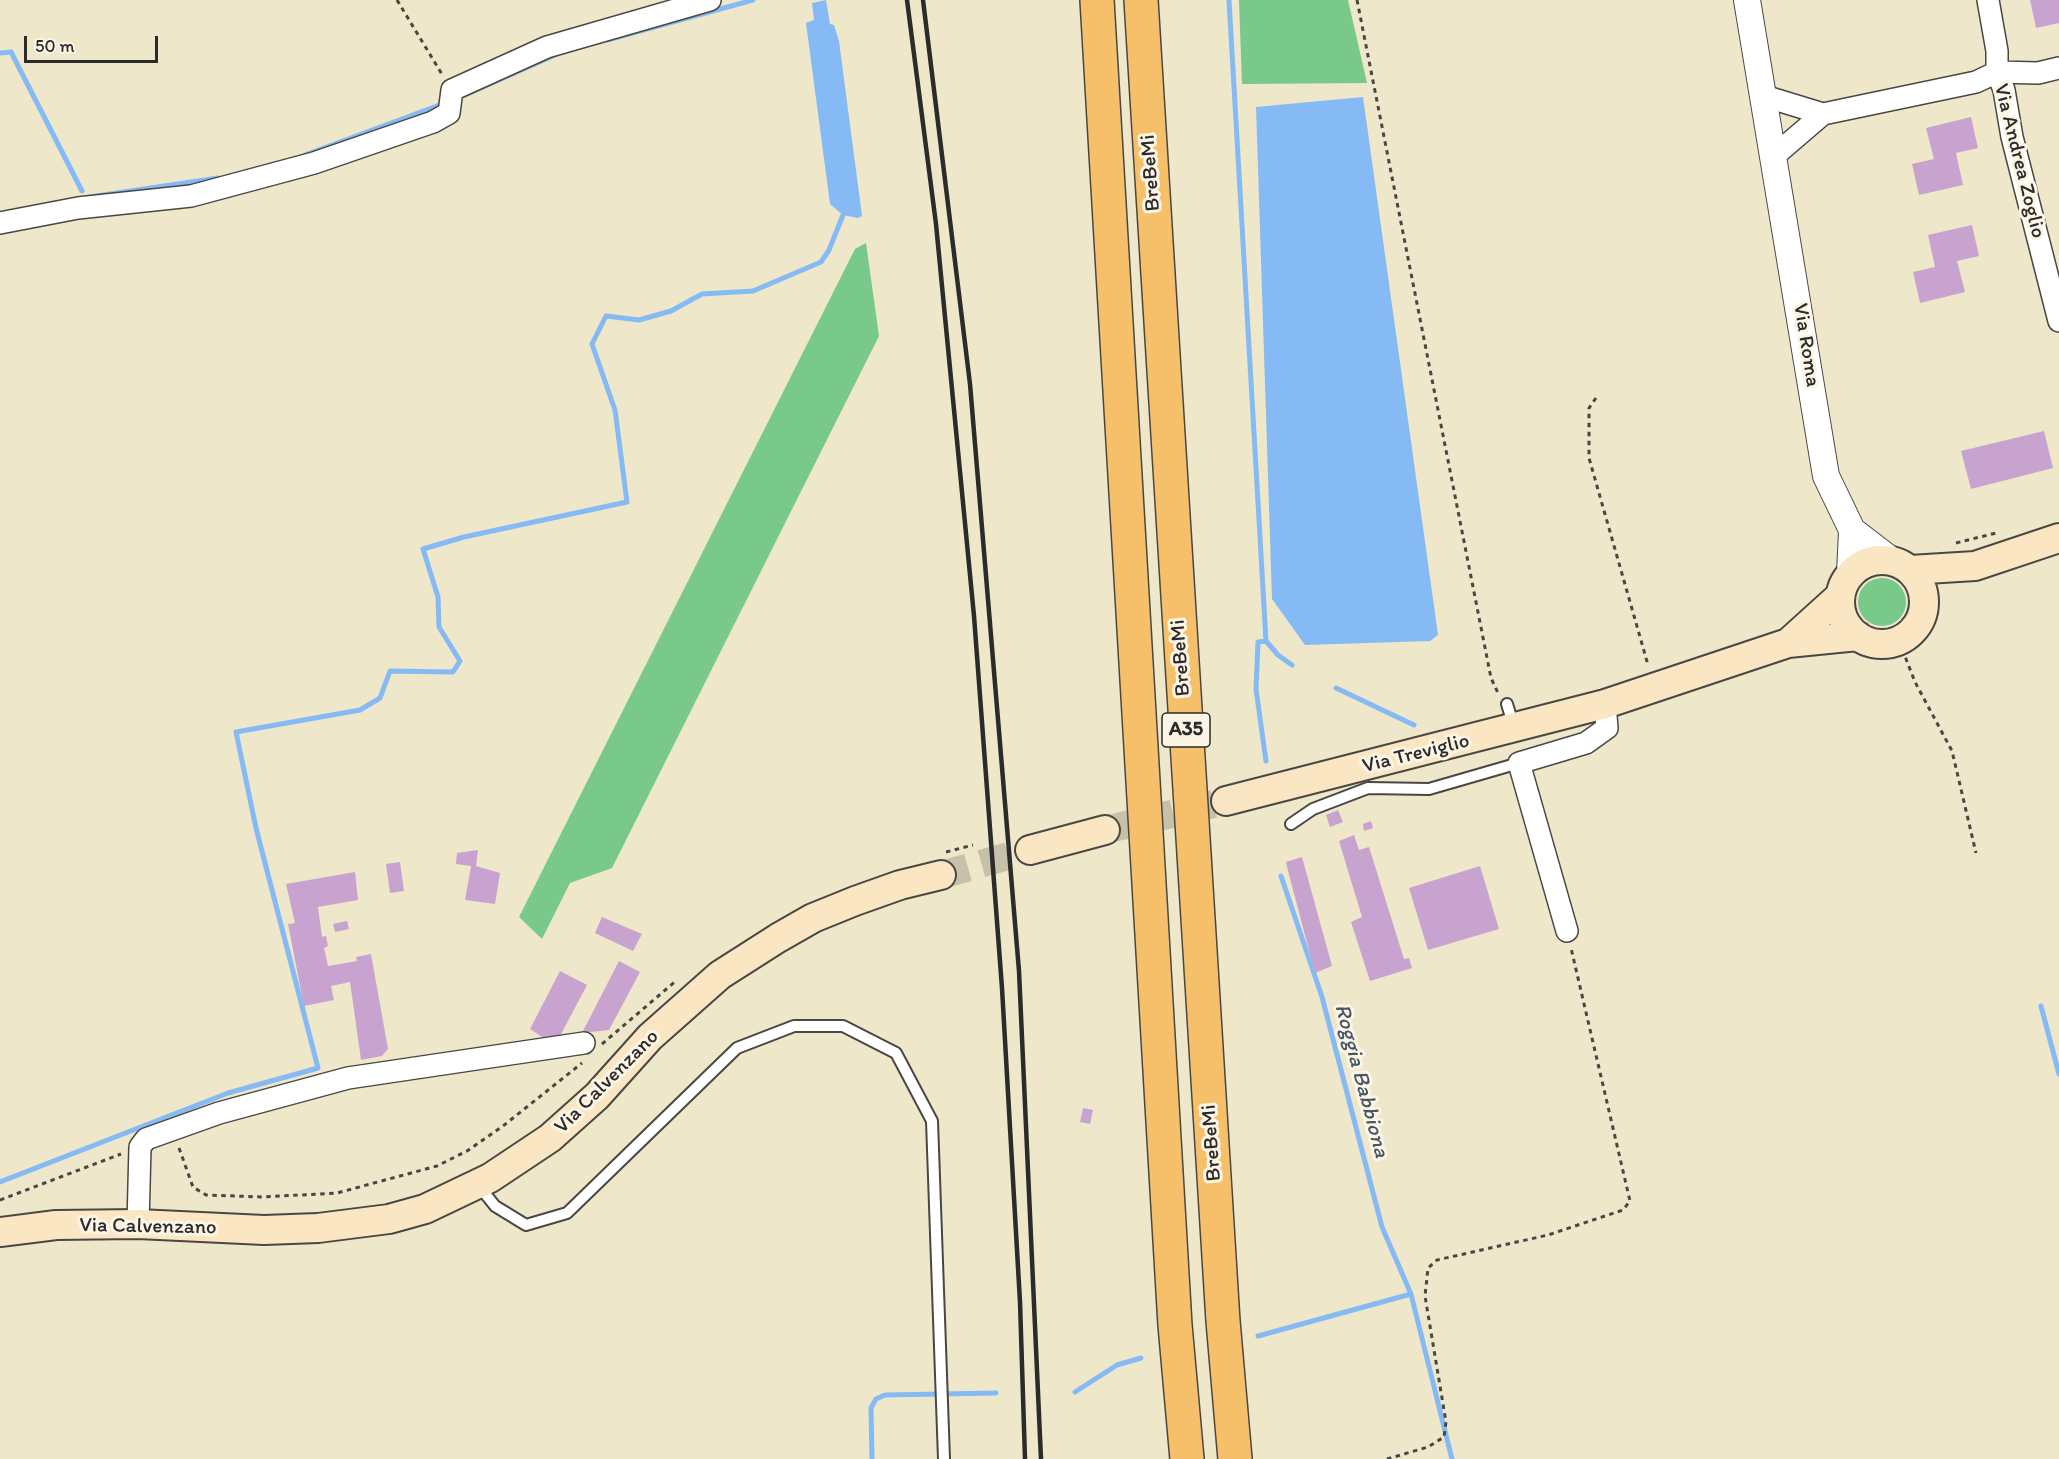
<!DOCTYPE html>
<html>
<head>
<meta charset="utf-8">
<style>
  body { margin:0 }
  #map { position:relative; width:2059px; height:1459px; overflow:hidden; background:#eee7ca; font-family:Itim,sans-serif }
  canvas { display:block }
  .scale { position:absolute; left:24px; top:36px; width:134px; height:27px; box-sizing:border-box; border:3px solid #2b2b2b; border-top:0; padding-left:8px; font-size:18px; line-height:21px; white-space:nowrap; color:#2b2b2b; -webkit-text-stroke:4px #fcf5e5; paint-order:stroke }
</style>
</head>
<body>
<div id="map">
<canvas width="2059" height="1459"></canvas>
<div class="scale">50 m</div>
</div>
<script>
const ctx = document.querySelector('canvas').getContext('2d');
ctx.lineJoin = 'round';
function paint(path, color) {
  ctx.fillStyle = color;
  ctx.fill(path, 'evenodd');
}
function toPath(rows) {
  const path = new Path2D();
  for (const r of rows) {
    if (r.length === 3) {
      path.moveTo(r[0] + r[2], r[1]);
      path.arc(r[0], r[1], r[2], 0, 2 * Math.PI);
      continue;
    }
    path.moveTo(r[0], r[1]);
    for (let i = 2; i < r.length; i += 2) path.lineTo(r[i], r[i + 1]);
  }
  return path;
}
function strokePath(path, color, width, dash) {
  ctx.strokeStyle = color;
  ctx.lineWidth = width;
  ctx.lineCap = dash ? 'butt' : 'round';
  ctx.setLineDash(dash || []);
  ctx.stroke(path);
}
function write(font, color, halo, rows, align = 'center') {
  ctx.font = font + ' Itim,sans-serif';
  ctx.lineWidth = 6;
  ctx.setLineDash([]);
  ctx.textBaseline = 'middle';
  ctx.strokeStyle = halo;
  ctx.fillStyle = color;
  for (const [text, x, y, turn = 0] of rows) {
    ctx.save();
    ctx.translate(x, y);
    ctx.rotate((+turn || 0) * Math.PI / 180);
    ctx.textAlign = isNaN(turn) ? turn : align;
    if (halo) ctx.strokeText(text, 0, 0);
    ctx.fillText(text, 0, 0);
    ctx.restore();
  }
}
paint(toPath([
  [1239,0,1348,0,1367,83,1242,84],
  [866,243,879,336,612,868,570,883,542,939,519,917,855,249],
  [1882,602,24]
]), '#78c98a');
paint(toPath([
  [826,0,830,24,834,25,839,41,862,216,858,218,843,215,830,204,806,23,814,20,812,3],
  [1363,97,1438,635,1430,641,1305,645,1272,599,1256,107]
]), '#86baf4');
strokePath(toPath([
  [1229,0,1266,641,1278,655,1292,665],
  [607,40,753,0],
  [0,53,11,52,82,191],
  [465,95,555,55],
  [305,155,445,103],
  [90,197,218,178],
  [1336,688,1414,725],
  [1266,761,1256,689,1258,642,1266,641],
  [1281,876,1322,997,1382,1227,1411,1294,1452,1459],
  [2041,1006,2059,1074],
  [0,1182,228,1093,318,1068,256,828,236,732,360,710,380,698,390,671,453,672,460,661,439,627,438,597,423,549,464,537,627,502,615,410,592,344,606,316,639,320,671,311,702,294,753,291,821,262,829,250,843,215],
  [1258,1336,1411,1294],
  [1075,1392,1117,1365,1141,1358],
  [872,1459,871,1408,876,1399,885,1395,996,1393]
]), '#86baf4', 5);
paint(toPath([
  [2030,0,2059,0,2059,23,2036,28],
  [1971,117,1978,148,1956,153,1963,185,1919,195,1912,164,1934,159,1926,128],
  [1972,225,1979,256,1957,261,1965,292,1920,303,1913,272,1935,267,1928,235],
  [2044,431,2053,468,1971,489,1961,451],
  [1338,810,1343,822,1330,827,1326,815],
  [1371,821,1373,828,1364,831,1363,824],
  [1354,835,1359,850,1369,847,1404,959,1409,958,1412,968,1370,981,1351,922,1362,917,1339,841],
  [478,850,476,866,500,873,495,904,465,900,471,866,456,864,457,853],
  [1302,857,1332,966,1315,973,1287,867,1286,862],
  [400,862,404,891,390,893,386,864],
  [1480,866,1499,929,1428,950,1409,888],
  [355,872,358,900,318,907,322,937,326,936,328,946,324,948,328,966,357,961,356,957,371,954,388,1049,382,1056,361,1060,350,982,331,986,334,1000,304,1006,288,924,295,923,286,884],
  [602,917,642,934,633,951,595,933],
  [347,921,349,929,335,932,333,924],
  [619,961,640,972,609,1030,582,1033],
  [560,971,587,985,560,1036,544,1038,530,1029],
  [1083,1108,1093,1110,1090,1124,1080,1122]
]), '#c9a3cf');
strokePath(toPath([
  [1105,830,1226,801],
  [941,875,1030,850]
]), '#c7c1aa', 28, [28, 14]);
const service = toPath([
  [1507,704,1514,727],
  [1291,824,1313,809,1368,788,1429,789,1519,763],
  [479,1186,495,1206,526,1225,567,1213,737,1048,794,1026,843,1026,896,1053,932,1121,944,1459]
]);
const minor = toPath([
  [1988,0,1997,51,1997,72,2004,90,2012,137,2059,321],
  [1764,96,1823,114,1976,82,1997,72,2038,73,2059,68],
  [1774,156,1823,114],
  [0,223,78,208,191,196,314,163,433,122,449,113,452,90,547,47,710,0],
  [1567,931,1519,763,1586,743,1607,728,1605,704],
  [138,1224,140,1147,146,1139,219,1113,348,1078,584,1043]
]);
const tertiary = toPath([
  [1747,0,1826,476,1852,530,1891,560],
  [1850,574,1852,530]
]);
const secondary = toPath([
  [1882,602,42],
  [1910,570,1975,566,2059,538],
  [1788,643,1840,596],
  [1226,801,1605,704,1788,643,1858,636],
  [1030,850,1105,830],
  [0,1232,56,1225,138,1224,264,1230,318,1228,389,1219,425,1209,490,1178,550,1138,597,1096,650,1037,720,975,778,938,813,918,855,901,900,885,941,875]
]);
const motorway = toPath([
  [1097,0,1175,1325,1187,1459],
  [1141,0,1223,1321,1235,1459]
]);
strokePath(service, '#484743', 14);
strokePath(minor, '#484743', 24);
strokePath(tertiary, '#484743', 28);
strokePath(secondary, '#484743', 32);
strokePath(motorway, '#484743', 36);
strokePath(toPath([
  [397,0,443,76],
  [1357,0,1491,678,1498,693],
  [1596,398,1589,408,1589,458,1648,665],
  [1956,543,1996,533],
  [1899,641,1915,682,1952,751,1976,853],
  [946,852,973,845],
  [602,1044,677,980],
  [179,1148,193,1187,206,1195,263,1197,337,1193,437,1166,467,1151,503,1126,582,1063],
  [0,1200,121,1154],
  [1387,1459,1428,1447,1444,1437,1446,1422,1425,1296,1428,1268,1437,1260,1548,1235,1623,1210,1630,1201,1571,948]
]), '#484743', 3, [4.5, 4.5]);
strokePath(service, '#fff', 10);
strokePath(minor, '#fff', 21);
strokePath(tertiary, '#fff', 26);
strokePath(secondary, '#fbe6c4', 28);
strokePath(motorway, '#f6c06b', 33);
strokePath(toPath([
  [907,0,936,224,974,616,1002,988,1020,1302,1025,1459],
  [923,0,970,384,1019,971,1041,1459]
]), '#2b2b2b', 4.5);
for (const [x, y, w] of [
  [1186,730,48]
]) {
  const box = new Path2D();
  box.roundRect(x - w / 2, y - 17, w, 34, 4.5);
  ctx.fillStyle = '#fcf5e5';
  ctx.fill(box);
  strokePath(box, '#2b2b2b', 1.5);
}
write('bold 20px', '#2b2b2b', null, [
  ["A35",1186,730]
]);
write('21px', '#2b2b2b', '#fcf5e5', [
  ["Via Andrea Zoglio",2019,161,76],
  ["BreBeMi",1151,173,-94],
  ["Via Roma",1806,345,81],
  ["BreBeMi",1181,658,-94],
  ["Via Treviglio",1416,754,-14],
  ["Via Calvenzano",607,1082,-45],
  ["BreBeMi",1212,1143,-94],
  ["Via Calvenzano",148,1227,1]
]);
write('italic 22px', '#465667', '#fcf5e5', [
  ["Roggia Babbiona",1361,1081,75]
]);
</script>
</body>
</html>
